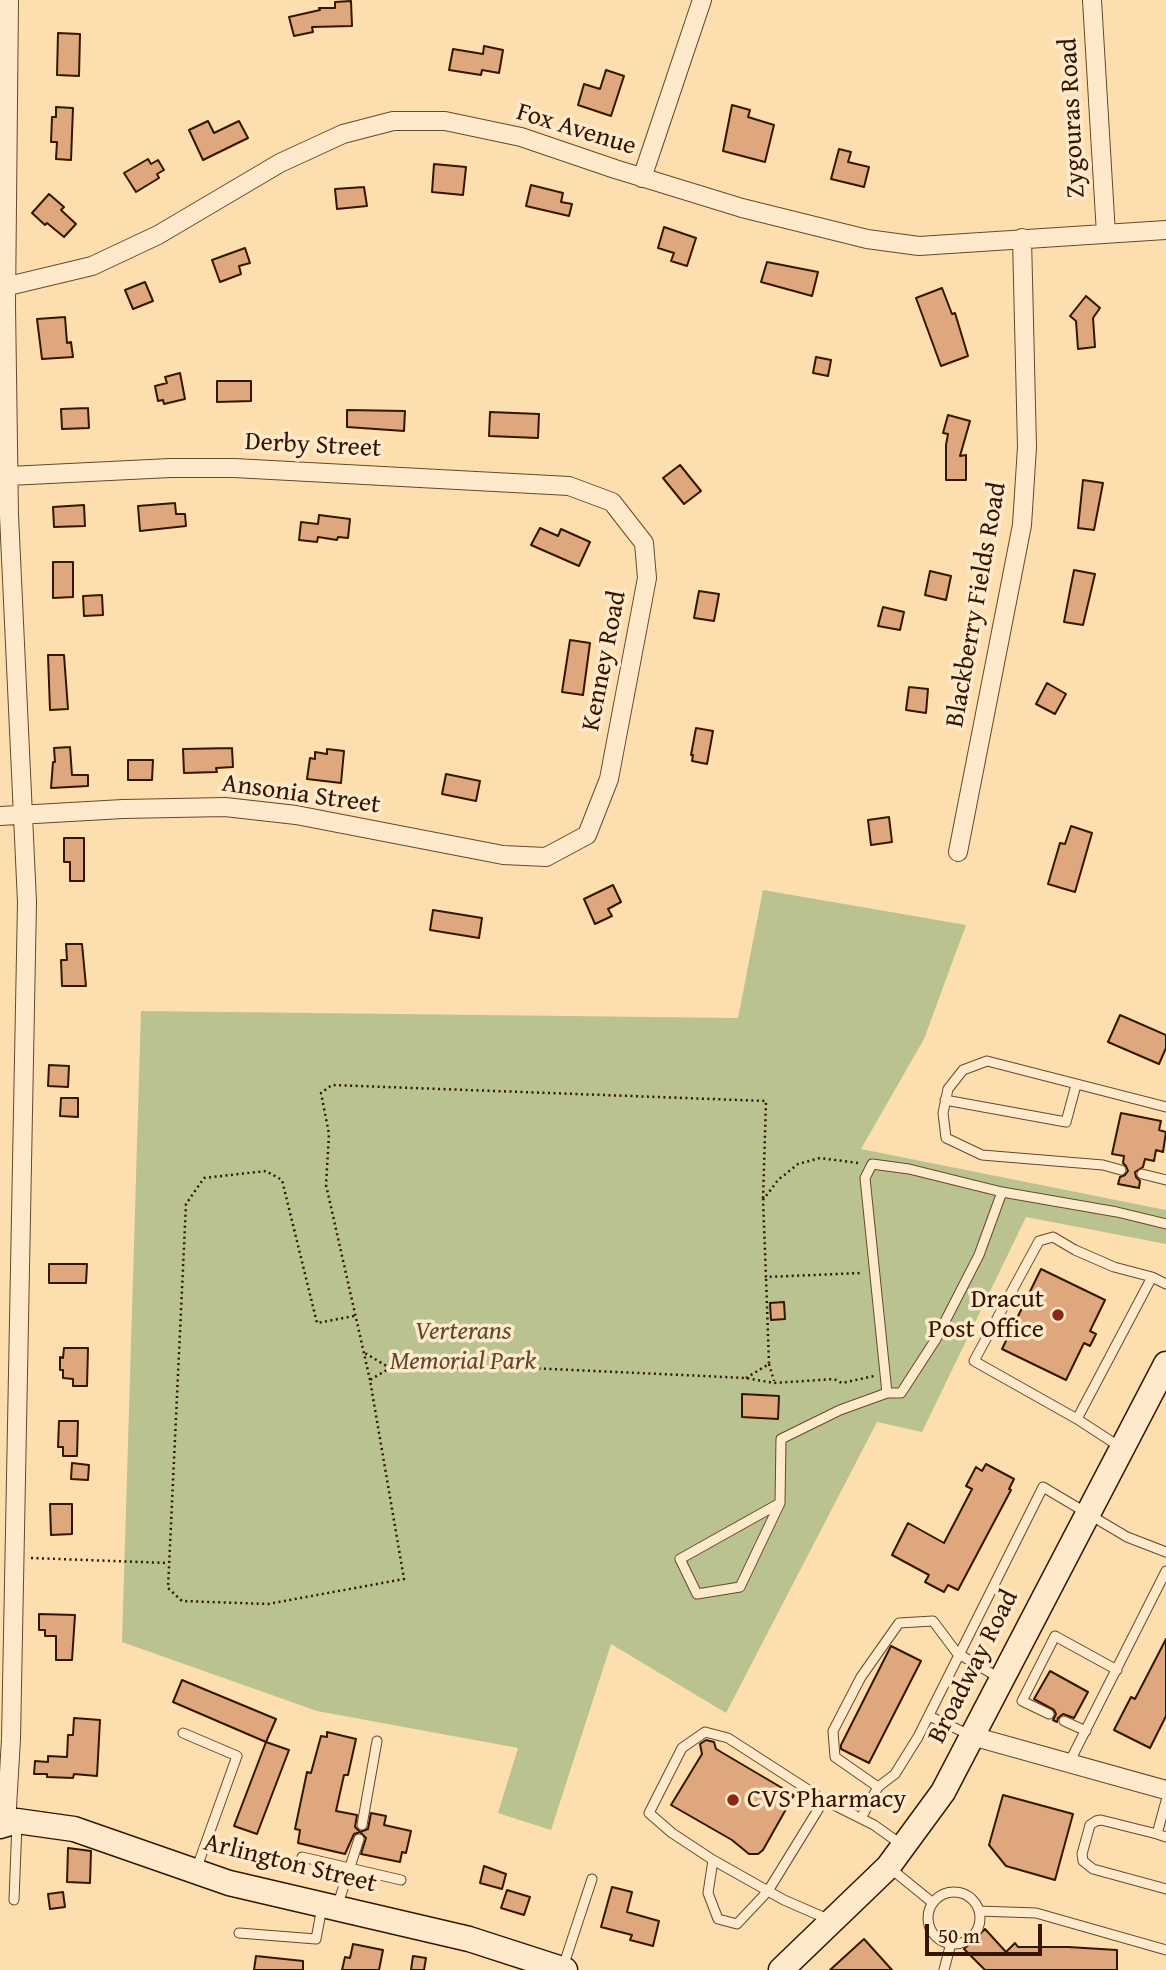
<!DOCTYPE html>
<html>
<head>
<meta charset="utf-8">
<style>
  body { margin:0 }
  #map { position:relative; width:1166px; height:1970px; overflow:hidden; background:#fddeaf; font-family:"Gentium Book Plus",serif }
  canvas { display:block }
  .scale { position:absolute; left:925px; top:1924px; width:117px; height:32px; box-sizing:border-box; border:4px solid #331600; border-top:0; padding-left:9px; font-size:21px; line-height:24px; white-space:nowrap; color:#331600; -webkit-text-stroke:5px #feeacb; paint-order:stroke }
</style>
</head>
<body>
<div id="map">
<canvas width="1166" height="1970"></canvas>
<div class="scale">50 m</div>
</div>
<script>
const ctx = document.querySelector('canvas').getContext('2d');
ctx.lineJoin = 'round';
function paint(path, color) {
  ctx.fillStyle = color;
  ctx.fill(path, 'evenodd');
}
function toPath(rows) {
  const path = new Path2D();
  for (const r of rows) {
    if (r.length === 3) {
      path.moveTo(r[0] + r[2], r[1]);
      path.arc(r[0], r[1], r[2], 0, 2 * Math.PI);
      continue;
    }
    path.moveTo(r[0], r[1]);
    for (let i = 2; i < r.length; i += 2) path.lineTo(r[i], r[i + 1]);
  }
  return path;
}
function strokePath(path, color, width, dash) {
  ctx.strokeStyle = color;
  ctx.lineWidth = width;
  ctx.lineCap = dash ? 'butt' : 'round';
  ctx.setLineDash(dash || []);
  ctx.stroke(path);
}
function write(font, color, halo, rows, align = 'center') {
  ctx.font = font + ' "Gentium Book Plus",serif';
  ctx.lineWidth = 7;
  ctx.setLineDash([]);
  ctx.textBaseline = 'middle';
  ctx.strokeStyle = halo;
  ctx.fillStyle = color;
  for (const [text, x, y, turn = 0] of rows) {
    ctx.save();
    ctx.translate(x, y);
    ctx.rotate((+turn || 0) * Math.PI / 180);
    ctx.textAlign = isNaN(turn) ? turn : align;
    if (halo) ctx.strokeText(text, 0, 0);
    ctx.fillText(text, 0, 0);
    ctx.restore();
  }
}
paint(toPath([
  [763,890,966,925,924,1039,861,1149,1166,1210,1166,1244,1026,1217,922,1432,877,1422,726,1713,611,1644,551,1830,498,1813,518,1748,317,1711,122,1642,141,1011,738,1018]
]), '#bac28f');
const building = toPath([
  [351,1,352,26,312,27,313,32,294,36,289,17,320,10,319,8,335,8,335,2,351,1],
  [58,33,80,34,79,76,57,75,58,33],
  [484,46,503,50,499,73,482,70,481,75,449,70,453,49,483,54,484,46],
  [606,70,624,76,611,116,578,105,584,84,600,89,606,70],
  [732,105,750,110,748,117,774,125,765,162,723,151,732,105],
  [56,107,73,108,71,160,56,159,57,142,51,142,52,117,56,117,56,107],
  [208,121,214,133,239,121,248,138,203,160,189,130,208,121],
  [839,149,851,152,848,162,869,167,864,187,831,179,839,149],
  [148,159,151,164,158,160,164,170,157,174,159,178,136,192,124,173,148,159],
  [434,164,466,167,463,195,432,192,434,164],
  [531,185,563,193,561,202,572,204,569,216,526,206,531,185],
  [364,187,367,206,337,209,335,189,364,187],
  [49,194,64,207,61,210,76,224,64,237,47,223,45,225,32,213,49,194],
  [664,227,696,238,687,266,671,261,674,253,658,248,664,227],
  [245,248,250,263,239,266,241,274,220,282,212,260,245,248],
  [767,262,818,272,812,296,761,282,767,262],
  [145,282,153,301,133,309,125,290,145,282],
  [942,288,952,314,955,313,968,356,941,366,916,298,942,288],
  [1086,296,1100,308,1093,318,1095,347,1078,349,1076,321,1070,316,1086,296],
  [65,317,67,343,71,342,73,357,42,359,37,319,65,317],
  [816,357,831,360,828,376,813,373,816,357],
  [180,373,185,399,164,404,163,400,158,401,155,386,167,383,165,377,180,373],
  [217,381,251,381,251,401,217,402,217,381],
  [88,408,89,428,62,429,61,409,88,408],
  [347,410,405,411,404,431,347,427,347,410],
  [490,412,539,414,538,438,489,436,490,412],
  [948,415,970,421,960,456,966,455,966,480,946,480,946,445,948,434,943,433,948,415],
  [680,465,701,491,684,504,663,478,680,465],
  [1083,480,1103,483,1094,530,1078,528,1083,480],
  [175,503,176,514,185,514,186,526,140,531,138,506,175,503],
  [84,505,85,526,54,527,53,507,84,505],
  [319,515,350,519,348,538,338,537,337,540,318,537,317,542,299,540,301,522,318,524,319,515],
  [540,528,558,536,561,529,590,542,579,566,531,545,540,528],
  [53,562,73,562,73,597,53,598,53,562],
  [1074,570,1095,574,1083,625,1064,622,1074,570],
  [930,571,951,576,946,600,925,595,930,571],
  [699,591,719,594,714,621,694,618,699,591],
  [102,595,103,615,84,616,83,596,102,595],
  [883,607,904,612,900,630,878,626,883,607],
  [570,640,590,643,583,695,562,692,570,640],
  [48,655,64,655,68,709,50,710,48,655],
  [1047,683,1066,694,1055,714,1036,704,1047,683],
  [909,687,928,689,926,713,906,710,909,687],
  [696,728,713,731,707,764,692,761,693,755,691,755,696,728],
  [70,747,72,775,88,775,88,786,51,788,53,762,55,762,54,748,70,747],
  [232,748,233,767,216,768,217,772,184,773,183,749,232,748],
  [327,749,344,751,341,783,307,779,310,758,315,759,315,752,327,754,327,749],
  [128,760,153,760,152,780,128,780,128,760],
  [446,774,480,781,476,801,442,794,446,774],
  [889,817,892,842,871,845,868,820,889,817],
  [1071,826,1092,833,1075,892,1048,884,1060,843,1065,844,1071,826],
  [64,838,84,838,84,881,70,881,70,862,64,862,64,838],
  [613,885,621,902,608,909,612,916,595,924,584,899,613,885],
  [433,910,482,918,479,938,430,930,433,910],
  [66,944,82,944,86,986,62,986,61,960,67,960,66,944],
  [1120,1015,1166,1035,1166,1048,1159,1064,1108,1042,1120,1015],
  [49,1065,69,1066,68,1087,48,1086,49,1065],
  [61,1098,78,1098,78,1117,60,1116,61,1098],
  [1121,1113,1161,1121,1159,1130,1166,1132,1163,1152,1156,1150,1154,1161,1145,1159,1143,1167,1135,1172,1136,1177,1140,1181,1139,1188,1118,1184,1120,1177,1125,1175,1128,1171,1126,1166,1123,1163,1124,1156,1112,1154,1121,1113],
  [49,1264,87,1264,86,1283,49,1283,49,1264],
  [1041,1269,1105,1300,1090,1331,1096,1334,1090,1346,1084,1343,1066,1380,1002,1349,1041,1269],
  [784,1302,785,1319,771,1320,770,1303,784,1302],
  [64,1348,88,1348,87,1386,73,1386,73,1379,63,1378,63,1370,60,1370,60,1357,63,1358,64,1348],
  [742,1394,779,1396,778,1419,742,1417,742,1394],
  [59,1421,78,1421,77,1456,63,1456,63,1447,58,1447,59,1421],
  [72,1463,89,1465,88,1480,71,1479,72,1463],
  [986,1464,1014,1479,1009,1489,1011,1490,958,1590,948,1585,944,1592,925,1582,929,1575,892,1555,908,1523,944,1543,972,1489,966,1486,976,1467,982,1471,986,1464],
  [50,1504,72,1504,72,1534,51,1535,50,1504],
  [39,1614,75,1615,72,1660,56,1660,56,1636,45,1636,45,1630,39,1630,39,1614],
  [1166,1639,1166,1716,1150,1748,1114,1730,1131,1697,1135,1699,1166,1639],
  [891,1646,921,1661,869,1763,841,1749,841,1745,891,1646],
  [1050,1671,1088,1692,1074,1718,1063,1714,1058,1718,1057,1722,1053,1720,1056,1714,1054,1710,1034,1699,1050,1671],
  [182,1680,276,1719,266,1742,173,1702,182,1680],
  [74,1718,100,1720,97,1776,74,1774,73,1778,47,1777,47,1774,34,1774,35,1761,48,1762,48,1756,67,1757,68,1735,73,1735,74,1718],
  [327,1732,356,1739,348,1775,344,1775,336,1811,357,1815,355,1827,360,1832,368,1829,371,1813,386,1816,384,1825,411,1831,406,1853,402,1852,400,1862,361,1854,366,1838,360,1832,354,1834,345,1854,298,1843,300,1830,295,1829,307,1772,311,1773,321,1736,327,1737,327,1732],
  [706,1740,714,1742,716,1749,794,1795,763,1850,758,1854,749,1854,732,1840,671,1805,702,1754,700,1744,706,1740],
  [266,1742,289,1750,257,1834,234,1826,266,1742],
  [1003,1795,1073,1814,1055,1880,1006,1866,989,1845,1003,1795],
  [68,1848,91,1851,90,1883,67,1882,68,1848],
  [484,1866,506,1874,502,1889,480,1883,484,1866],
  [612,1887,632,1892,627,1912,659,1921,653,1946,630,1940,632,1935,601,1927,612,1887],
  [507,1890,530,1897,524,1915,501,1908,507,1890],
  [63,1892,65,1907,50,1909,48,1894,63,1892],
  [985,1929,1006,1952,1015,1943,1018,1947,1068,1947,1117,1950,1117,1970,985,1970,964,1949,985,1929],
  [864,1939,892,1970,830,1970,864,1939],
  [353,1944,383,1950,379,1970,342,1970,345,1957,350,1958,353,1944],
  [256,1956,303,1961,303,1970,254,1970,256,1956],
  [413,1956,426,1958,424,1970,411,1970,413,1956]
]);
paint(building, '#dfa77d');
strokePath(building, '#331600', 2);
const service = toPath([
  [945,1100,1066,1122,1076,1085],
  [1121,1170,1103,1165,982,1155,946,1138,943,1113,948,1089,963,1070,987,1061,1166,1107],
  [1142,1174,1166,1180],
  [1002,1192,979,1255,936,1339,901,1393,887,1393,865,1178,872,1164,909,1169,1002,1192,1117,1212,1166,1224],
  [1077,1419,1152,1277],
  [1120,1447,1077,1419,974,1361,1039,1241,1053,1237,1075,1250,1114,1267,1152,1277,1166,1284],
  [780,1503,680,1559,697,1594,740,1587,780,1503,781,1439,840,1410,887,1393],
  [1049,1714,1022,1701,1055,1636,1117,1670],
  [929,1716,970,1735],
  [1064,1721,1086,1731],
  [183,1733,237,1756,196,1870],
  [1069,1763,1166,1571],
  [878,1787,895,1774,918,1737,1043,1487,1127,1537,1166,1552],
  [824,1800,728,1738,705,1732,682,1748,649,1813,672,1833,713,1860,708,1893,718,1919,737,1924,768,1891,824,1800,874,1825,902,1845],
  [1166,1801,1157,1834,1166,1837],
  [861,1818,878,1787,835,1757,833,1731,861,1677,899,1623,933,1621,957,1653,1001,1679],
  [362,1825,377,1741],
  [1157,1834,1101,1820,1096,1821,1090,1825,1082,1854,1083,1861,1093,1869,1166,1889],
  [302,1857,401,1880],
  [713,1860,784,1900,830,1920],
  [890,1868,933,1903],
  [954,1918,26],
  [14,1900,17,1823],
  [337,1907,359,1839],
  [979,1911,1036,1913,1166,1950],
  [239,1933,316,1939,322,1907],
  [563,1967,592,1879],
  [944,1970,951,1943]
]);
const minor = toPath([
  [1092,0,1106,234],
  [642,178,702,0],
  [0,288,92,266,158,235,280,163,343,134,393,121,445,121,521,137,615,169,742,208,867,239,919,246,1166,230],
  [0,816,123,809,225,807,296,815,503,855,546,857,587,835,609,779,647,578,644,543,612,502,569,486,234,468,170,468,9,476],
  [958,852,1022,525,1027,447,1022,238],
  [972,1736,1166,1790],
  [6,1824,11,1739,27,902,9,515,6,305,9,0]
]);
const secondary = toPath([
  [0,1826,17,1821,74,1829,229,1883,469,1939,565,1970],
  [781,1970,888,1867,943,1792,1166,1364]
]);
strokePath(service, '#66482c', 11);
strokePath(minor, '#66482c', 20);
strokePath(secondary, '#331600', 27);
strokePath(toPath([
  [858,1163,820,1158,798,1164,778,1180,763,1200,766,1277,861,1273],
  [354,1316,317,1323,282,1180,266,1171,204,1178,186,1204,168,1588,182,1601,268,1604,404,1579,370,1380,390,1368,363,1352],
  [769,1364,774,1381],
  [390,1368,530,1368,746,1378,774,1383,834,1379,842,1383,874,1376],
  [746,1378,769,1364,766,1277],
  [370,1380,326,1185,329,1134,321,1093,332,1085,766,1101,763,1200],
  [31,1558,168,1563]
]), '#331600', 2.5, [2, 3.5]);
strokePath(service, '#feeacb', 9);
strokePath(minor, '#feeacb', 18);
strokePath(secondary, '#feeacb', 24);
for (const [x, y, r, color] of [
  [1058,1315,7,"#8f2418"],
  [733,1800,7,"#8f2418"]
]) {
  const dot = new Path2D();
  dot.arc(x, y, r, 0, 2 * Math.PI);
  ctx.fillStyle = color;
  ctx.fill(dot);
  strokePath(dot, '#feeacb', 2.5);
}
write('26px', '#331600', '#feeacb', [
  ["Zygouras Road",1073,118,-93],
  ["Fox Avenue",576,130,17],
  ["Derby Street",313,446,3],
  ["Blackberry Fields Road",977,605,-80],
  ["Kenney Road",605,661,-79],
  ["Ansonia Street",301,795,8],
  ["Broadway Road",974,1667,-63],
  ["Arlington Street",290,1864,14]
]);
write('26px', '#331600', '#feeacb', [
  ["Dracut",1044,1300],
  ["Post Office",1044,1330],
  ["CVS Pharmacy",747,1800,"left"]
], 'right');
write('italic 26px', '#5c4a2b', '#feeacb', [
  ["Verterans",463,1332],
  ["Memorial Park",463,1362]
]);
</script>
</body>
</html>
